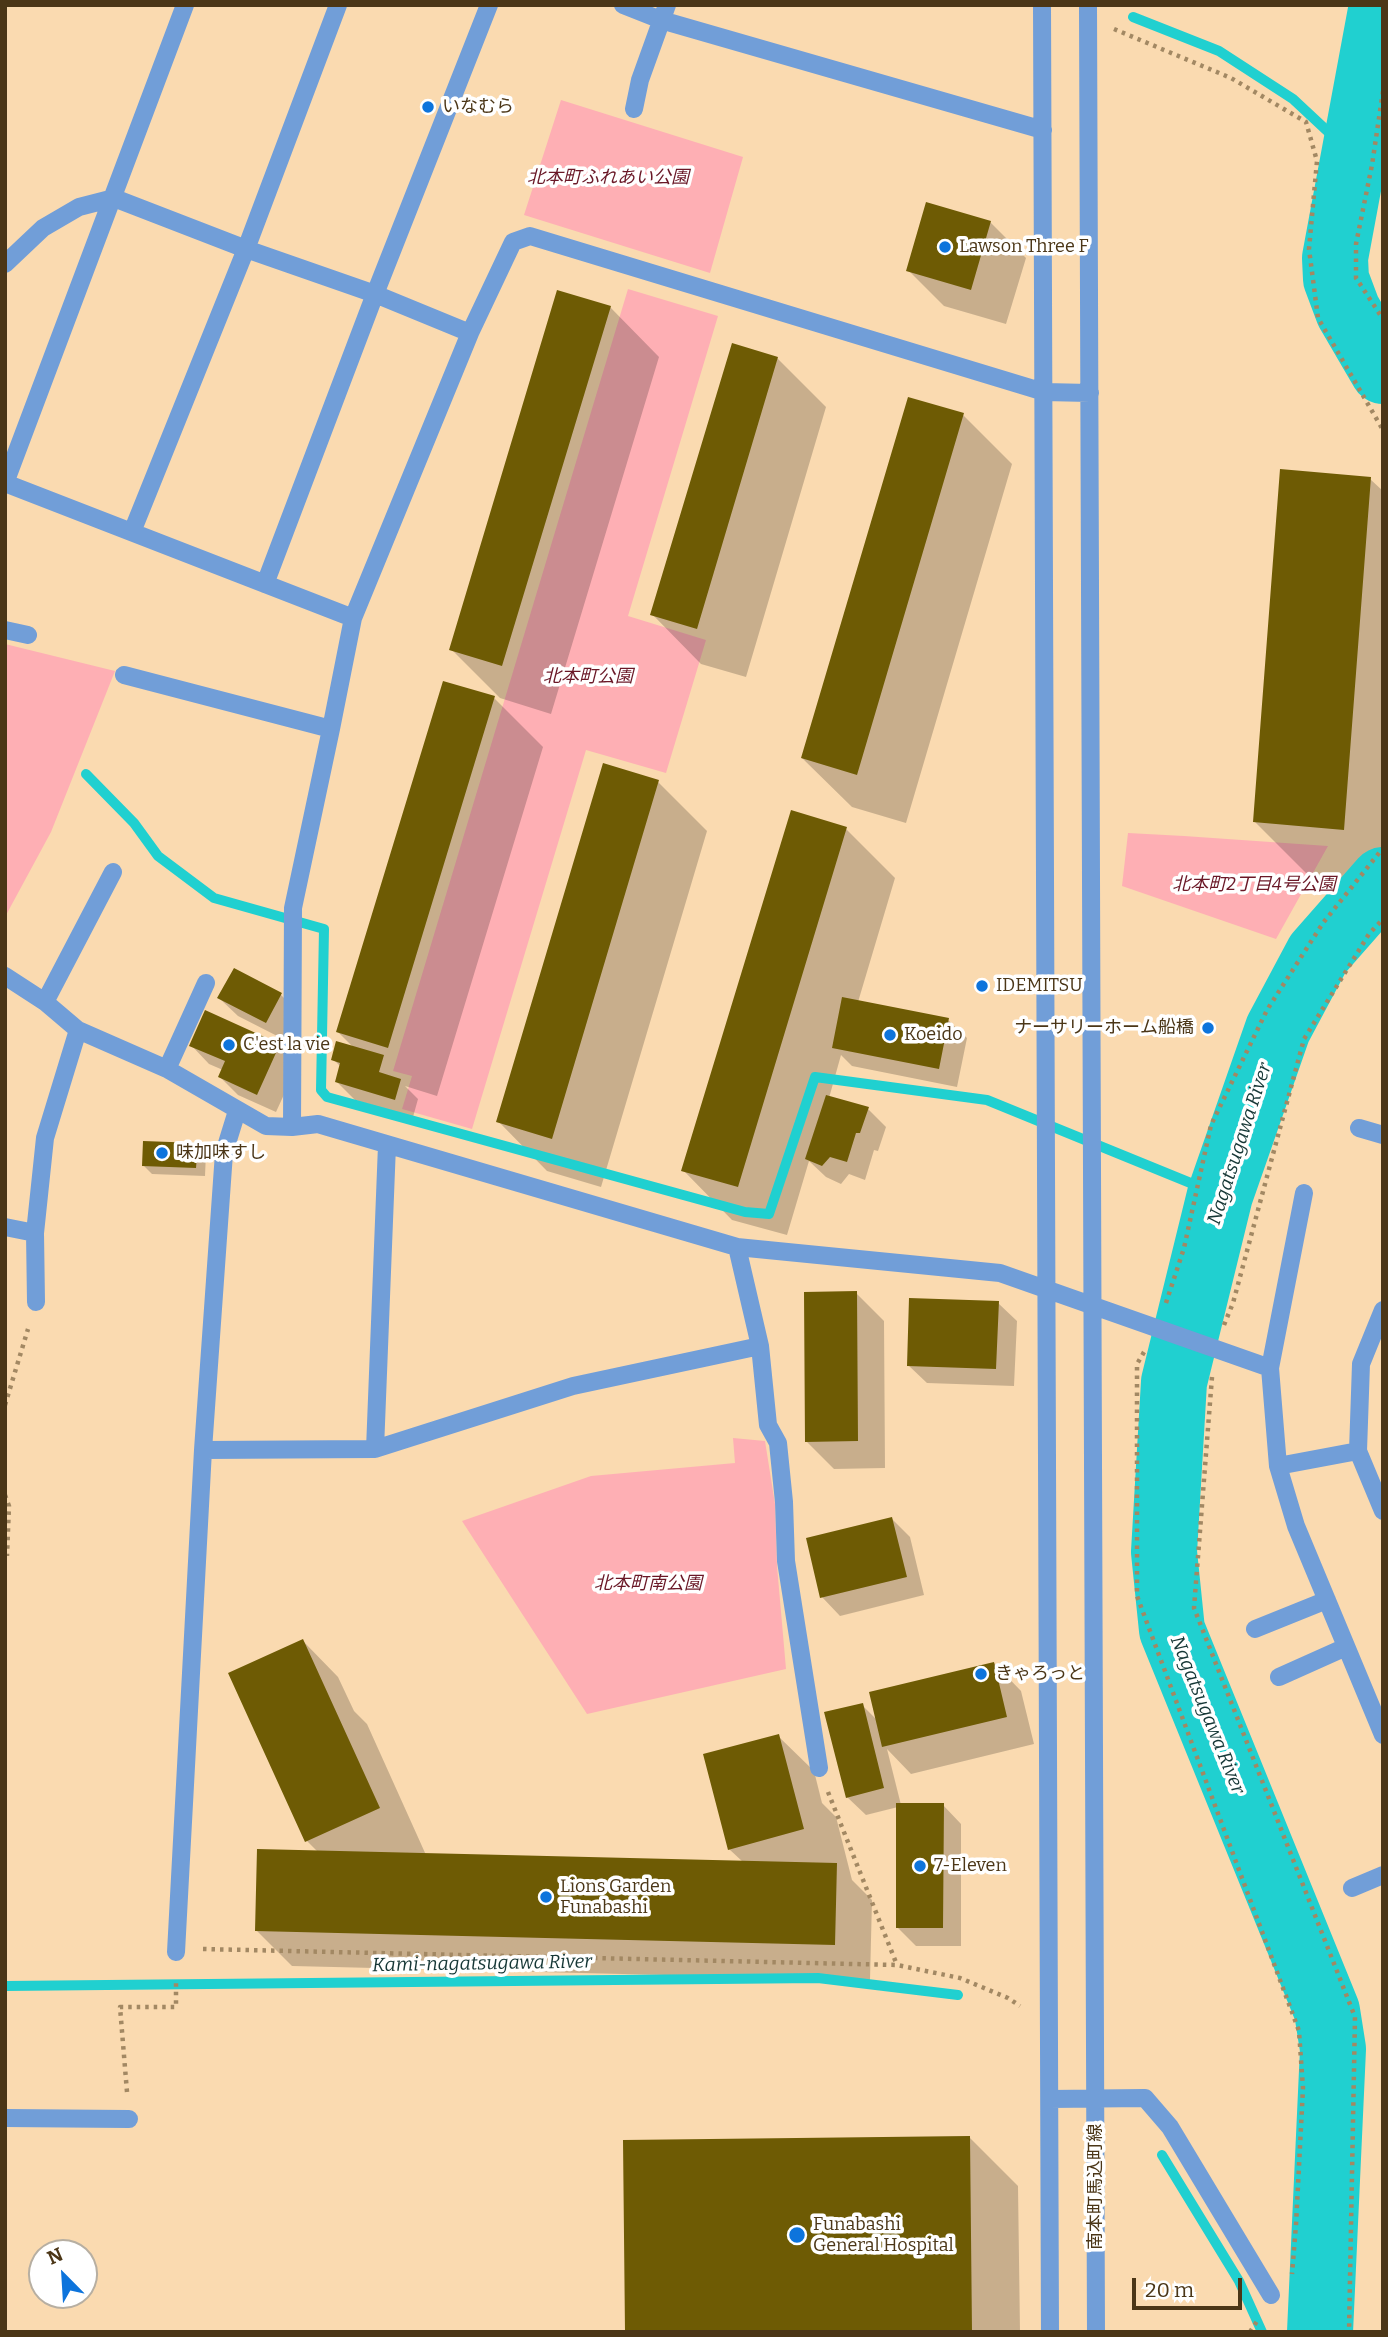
<!DOCTYPE html>
<html>
<head>
<meta charset="utf-8">
<style>
  body { margin:0 }
  #map { position:relative; width:1388px; height:2337px; overflow:hidden; background:#fadab0; font-family:Bitter,serif }
  canvas { display:block }
  .frame { position:absolute; inset:0; border:7px solid #4b3617; pointer-events:none }
  .north { position:absolute; left:28px; top:2239px; width:70px; height:70px; box-sizing:border-box; background:#fff; border:2px solid #b7afa2; border-radius:50%; rotate:336deg; font-size:19px; font-weight:700; line-height:28px; text-align:center; color:#4b3617 }
  .north::after { content:''; display:block; margin:auto; width:24px; height:32px; background:#0d74dc; clip-path:polygon(50% 0,100% 100%,50% 72%,0 100%) }
  .scale { position:absolute; left:1132px; top:2278px; width:110px; height:32px; box-sizing:border-box; border:4px solid #4b3617; border-top:0; padding-left:9px; font-size:21px; line-height:24px; white-space:nowrap; color:#4b3617; -webkit-text-stroke:5px #fff; paint-order:stroke }
</style>
</head>
<body>
<div id="map">
<canvas width="1388" height="2337"></canvas>
<div class="frame"></div>
<div class="north">N</div>
<div class="scale">20 m</div>
</div>
<script>
const ctx = document.querySelector('canvas').getContext('2d');
ctx.lineJoin = 'round';
function paint(path, color) {
  ctx.fillStyle = color;
  ctx.fill(path, 'evenodd');
}
function toPath(rows) {
  const path = new Path2D();
  for (const r of rows) {
    path.moveTo(r[0], r[1]);
    for (let i = 2; i < r.length; i += 2) path.lineTo(r[i], r[i + 1]);
  }
  return path;
}
function strokePath(path, color, width, dash) {
  ctx.strokeStyle = color;
  ctx.lineWidth = width;
  ctx.lineCap = dash ? 'butt' : 'round';
  ctx.setLineDash(dash || []);
  ctx.stroke(path);
}
function write(font, color, halo, rows, align = 'center') {
  ctx.font = font + ' Bitter,"Noto Sans JP",serif';
  ctx.lineWidth = 7;
  ctx.setLineDash([]);
  ctx.textBaseline = 'middle';
  ctx.strokeStyle = halo;
  ctx.fillStyle = color;
  for (const [text, x, y, turn = 0] of rows) {
    ctx.save();
    ctx.translate(x, y);
    ctx.rotate((+turn || 0) * Math.PI / 180);
    ctx.textAlign = isNaN(turn) ? turn : align;
    if (halo) ctx.strokeText(text, 0, 0);
    ctx.fillText(text, 0, 0);
    ctx.restore();
  }
}
paint(toPath([
  [561,100,743,157,710,273,524,215],
  [628,289,718,316,628,616,706,640,666,773,586,750,472,1129,402,1109,412,1076,393,1071],
  [5,644,115,671,51,832,5,917],
  [1128,833,1184,836,1328,846,1276,939,1122,886],
  [733,1438,765,1441,775,1504,777,1566,786,1669,587,1714,462,1521,591,1476,735,1463]
]), '#feafb4');
paint(toPath([
  [990,222,1026,258,1006,324,944,306,908,270],
  [610,307,659,357,551,714,500,698,451,649],
  [777,358,826,407,746,677,701,664,652,614],
  [963,415,1012,464,906,823,852,807,802,758],
  [1370,479,1383,491,1383,890,1317,884,1254,821],
  [494,698,543,747,437,1096,405,1086,418,1099,413,1117,355,1100,337,1082,341,1067,333,1059,355,1049,338,1032],
  [658,782,707,831,601,1187,547,1171,498,1121],
  [846,829,895,878,858,1002,948,1020,967,1038,957,1087,852,1066,841,1055,829,1098,868,1109,886,1127,878,1151,874,1150,865,1180,849,1174,841,1184,826,1177,809,1161,787,1235,732,1220,683,1170],
  [281,995,299,1013,285,1040,238,1016,219,998],
  [191,1045,279,1045,298,1064,276,1112,238,1095,220,1077,223,1070,209,1064],
  [197,1144,206,1153,205,1176,152,1174,144,1166],
  [856,1293,884,1321,885,1468,834,1469,806,1441],
  [998,1303,1017,1321,1014,1386,927,1383,908,1365],
  [892,1519,910,1537,924,1595,840,1616,822,1597],
  [303,1641,338,1677,354,1711,367,1724,426,1855,743,1862,729,1849,778,1736,814,1771,822,1803,836,1817,852,1880,872,1900,870,1980,292,1966,257,1931,318,1852,307,1841,231,1674],
  [994,1663,1021,1691,1034,1744,911,1774,887,1749,901,1805,943,1805,961,1824,961,1946,916,1946,898,1928,898,1807,866,1815,847,1797,862,1705,877,1720],
  [969,2137,1018,2186,1020,2332,626,2332]
]), '#0003');
strokePath(toPath([
  [1133,17,1219,51,1293,99,1353,155],
  [86,774,134,823,158,856,214,898,324,929,321,1090,327,1097,745,1212,769,1214,815,1077,987,1100,1220,1195],
  [5,1986,818,1978,958,1995],
  [1162,2155,1239,2281,1262,2332]
]), '#20d0d0', 10);
strokePath(toPath([
  [1382,5,1335,258,1336,279,1348,311,1383,371],
  [1320,2332,1333,2049,1327,2011,1172,1630,1164,1552,1174,1382,1220,1195,1278,1029,1318,954,1383,880]
]), '#20d0d0', 66);
paint(toPath([
  [926,202,991,221,971,290,906,271],
  [557,290,611,306,502,666,449,650],
  [732,343,778,357,697,629,650,615],
  [908,397,964,413,857,775,801,758],
  [1280,469,1371,477,1344,830,1253,822],
  [443,681,495,696,388,1048,336,1032],
  [603,763,659,780,552,1139,496,1122],
  [791,810,847,827,738,1187,681,1171],
  [234,968,282,993,266,1023,217,998],
  [842,997,949,1018,939,1069,832,1048],
  [205,1010,280,1044,257,1095,218,1077,225,1061,189,1046],
  [336,1041,384,1055,379,1072,401,1079,395,1100,335,1082,340,1063,331,1060],
  [826,1095,869,1107,860,1133,856,1133,847,1162,830,1157,822,1166,805,1159],
  [143,1141,198,1143,196,1168,142,1166],
  [857,1291,858,1441,805,1442,804,1292],
  [909,1298,999,1301,996,1369,907,1366],
  [892,1517,907,1577,820,1598,806,1538],
  [303,1639,380,1808,305,1842,228,1673],
  [994,1662,1007,1717,882,1747,869,1692],
  [863,1703,884,1788,846,1798,824,1712],
  [779,1734,804,1829,728,1850,703,1754],
  [896,1803,944,1803,943,1928,896,1928],
  [257,1849,837,1863,835,1945,255,1931],
  [970,2136,972,2332,625,2332,623,2140]
]), '#6e5b04');
strokePath(toPath([
  [1114,29,1231,78,1306,122,1317,161,1309,249,1318,318,1383,430],
  [1383,91,1372,165,1356,244,1356,278,1383,319],
  [1166,1303,1184,1248,1211,1125,1267,1010,1323,923,1383,848],
  [1224,1325,1233,1303,1304,1039,1369,934,1383,919],
  [1144,1352,1137,1364,1137,1596,1299,2031,1303,2088,1296,2225,1292,2274],
  [1212,1377,1194,1608,1355,2017,1349,2332],
  [5,1405,28,1329],
  [5,1495,9,1506,7,1556],
  [828,1792,897,1965],
  [203,1949,897,1965,960,1978,1008,1998,1020,2006],
  [127,2092,120,2007,176,2007,176,1979],
  [1250,2332,1259,2318]
]), '#a28863', 4.5, [3.5, 5]);
strokePath(toPath([
  [623,5,661,20,1043,130],
  [1042,5,1050,2332],
  [1088,5,1096,2332],
  [634,109,640,80,667,5],
  [5,264,43,228,79,207,114,198,246,249,375,294,470,333],
  [5,483,185,5],
  [5,483,353,618],
  [132,532,246,249,338,5],
  [265,584,375,294,489,5],
  [5,630,28,635],
  [124,675,331,729],
  [5,976,45,1002,78,1030,167,1069,266,1126,292,1127,318,1124,737,1247,1000,1273,1270,1368],
  [45,1002,113,872],
  [167,1069,206,983],
  [292,1127,293,908,331,729,353,618,470,333,513,242,530,236,1044,392,1090,393],
  [1359,1128,1383,1135],
  [1304,1193,1270,1368,1278,1466,1296,1526,1383,1735],
  [5,1227,35,1233],
  [36,1302,35,1233,45,1138,78,1030],
  [1383,1310,1361,1364,1358,1451,1383,1511],
  [760,1346,768,1425,778,1443,784,1502,786,1561,819,1768],
  [375,1449,387,1145],
  [203,1450,375,1449,573,1386,760,1346,737,1247],
  [1278,1466,1358,1451],
  [1255,1629,1327,1600],
  [1279,1677,1346,1647],
  [1352,1888,1383,1875],
  [176,1952,203,1450,224,1153,237,1111],
  [1050,2099,1145,2098,1170,2127,1271,2295],
  [5,2118,129,2119]
]), '#719ed8', 18);
for (const [x, y, r, color] of [
  [428,107,7,"#0d74dc"],
  [945,247,7,"#0d74dc"],
  [982,986,7,"#0d74dc"],
  [1208,1028,7,"#0d74dc"],
  [890,1035,7,"#0d74dc"],
  [229,1045,7,"#0d74dc"],
  [162,1153,7,"#0d74dc"],
  [981,1674,7,"#0d74dc"],
  [920,1866,7,"#0d74dc"],
  [546,1897,7,"#0d74dc"],
  [797,2235,9,"#0d74dc"]
]) {
  const dot = new Path2D();
  dot.arc(x, y, r, 0, 2 * Math.PI);
  ctx.fillStyle = color;
  ctx.fill(dot);
  strokePath(dot, '#fff', 2.5);
}
write('18px', '#4b3617', '#fff', [
  ["いなむら",442,107],
  ["Lawson Three F",959,247],
  ["IDEMITSU",996,986],
  ["ナーサリーホーム船橋",1194,1028,"right"],
  ["Koeido",904,1035],
  ["C'est la vie",243,1045],
  ["味加味すし",176,1153],
  ["きゃろっと",995,1674],
  ["7-Eleven",934,1866],
  ["Lions Garden",560,1887],
  ["Funabashi",560,1908],
  ["Funabashi",813,2225],
  ["General Hospital",813,2246]
], 'left');
write('italic 18px', '#6a1827', '#fff', [
  ["北本町ふれあい公園",608,178],
  ["北本町公園",588,677],
  ["北本町2丁目4号公園",1254,885],
  ["北本町南公園",648,1584]
]);
write('18px', '#4b3617', '#fff', [
  ["南本町馬込町線",1096,2187,-90]
]);
write('italic 19px', '#163736', '#fff', [
  ["Nagatsugawa River",1240,1144,-72],
  ["Nagatsugawa River",1207,1715,68],
  ["Kami-nagatsugawa River",482,1964,-1]
]);
</script>
</body>
</html>
